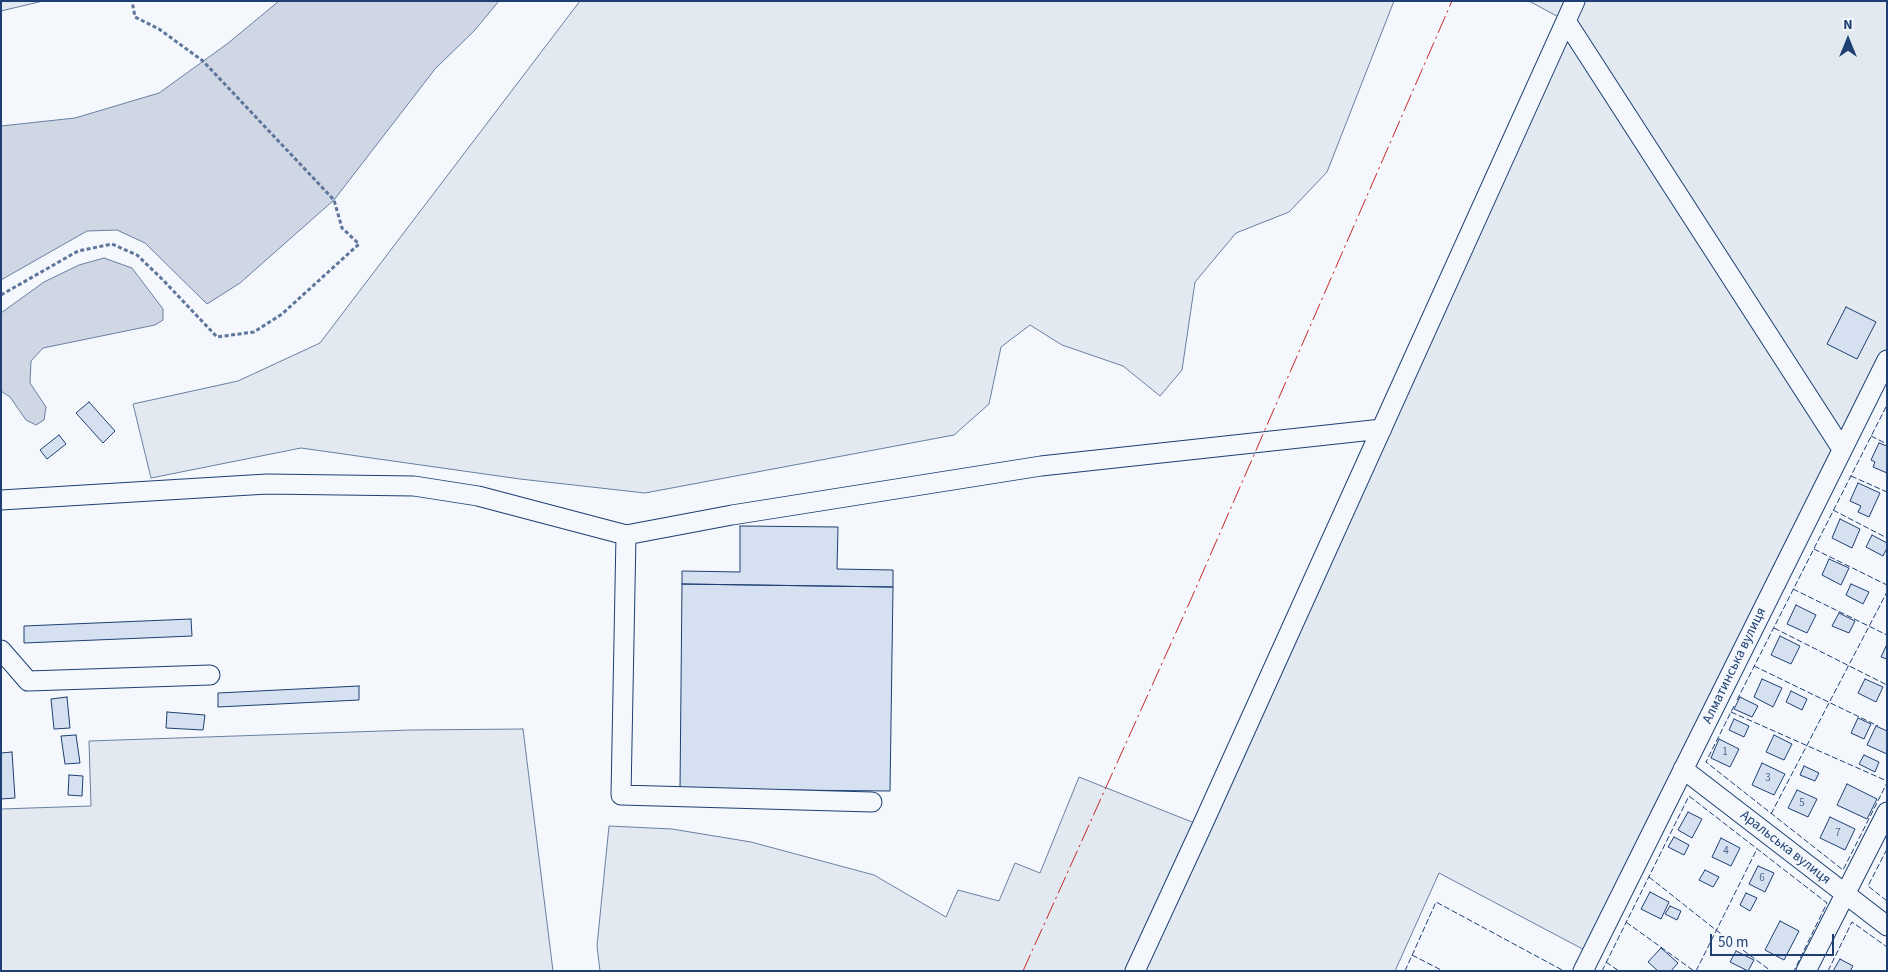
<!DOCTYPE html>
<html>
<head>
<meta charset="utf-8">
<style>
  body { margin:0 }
  #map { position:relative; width:1888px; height:972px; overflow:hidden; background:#f4f7fb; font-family:"Source Sans 3",sans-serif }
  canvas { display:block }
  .frame { position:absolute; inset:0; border:2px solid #1d3f73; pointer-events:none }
  .north { position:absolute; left:1823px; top:15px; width:50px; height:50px; -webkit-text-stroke:4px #f4f7fb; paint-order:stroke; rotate:0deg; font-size:14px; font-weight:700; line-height:20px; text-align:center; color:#1d3f73 }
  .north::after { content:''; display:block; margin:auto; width:18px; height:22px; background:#1d3f73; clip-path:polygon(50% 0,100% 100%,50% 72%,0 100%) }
  .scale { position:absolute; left:1710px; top:934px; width:124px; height:22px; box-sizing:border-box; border:2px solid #1d3f73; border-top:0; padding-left:6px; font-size:15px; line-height:18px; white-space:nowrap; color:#1d3f73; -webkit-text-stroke:4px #f4f7fb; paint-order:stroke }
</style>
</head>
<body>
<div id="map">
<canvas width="1888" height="972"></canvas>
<div class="frame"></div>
<div class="north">N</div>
<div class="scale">50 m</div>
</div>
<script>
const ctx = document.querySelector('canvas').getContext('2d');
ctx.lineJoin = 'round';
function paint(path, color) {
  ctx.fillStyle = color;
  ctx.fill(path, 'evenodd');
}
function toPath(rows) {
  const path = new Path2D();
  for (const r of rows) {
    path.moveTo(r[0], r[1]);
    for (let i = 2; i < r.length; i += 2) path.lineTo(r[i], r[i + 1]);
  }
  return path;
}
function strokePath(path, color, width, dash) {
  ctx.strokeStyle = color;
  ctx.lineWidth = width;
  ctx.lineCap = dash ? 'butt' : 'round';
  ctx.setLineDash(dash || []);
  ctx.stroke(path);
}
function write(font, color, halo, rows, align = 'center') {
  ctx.font = font + ' "Source Sans 3",sans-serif';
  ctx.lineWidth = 4;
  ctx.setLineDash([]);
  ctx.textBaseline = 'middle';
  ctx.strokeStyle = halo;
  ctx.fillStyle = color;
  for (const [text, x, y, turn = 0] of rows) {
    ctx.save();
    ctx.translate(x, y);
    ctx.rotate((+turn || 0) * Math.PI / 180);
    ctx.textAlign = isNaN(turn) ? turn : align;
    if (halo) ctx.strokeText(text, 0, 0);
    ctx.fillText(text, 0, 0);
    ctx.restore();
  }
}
const green = toPath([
  [1,1,43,1,1,11,1,1],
  [580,1,1394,1,1327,172,1289,212,1236,233,1195,282,1182,370,1160,396,1123,366,1062,345,1030,325,1001,347,989,404,954,435,645,493,520,479,301,448,151,478,133,404,238,381,320,343,580,1],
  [1529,1,1887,1,1887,360,1592,954,1439,873,1395,971,600,971,597,946,609,826,672,829,751,842,874,875,946,917,958,890,999,901,1015,863,1040,873,1079,777,1202,826,1566,21,1529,1],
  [523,729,553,971,1,971,1,809,91,806,89,741,411,730,523,729]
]);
paint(green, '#e3e9f0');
strokePath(green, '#687fa3', 1);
const water = toPath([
  [279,1,499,1,474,31,435,69,334,200,240,283,207,304,145,243,117,230,87,231,1,280,1,126,75,118,159,93,227,44,279,1],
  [104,258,132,268,163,309,163,320,155,325,43,348,31,361,30,383,46,407,44,420,36,425,26,420,10,397,1,391,1,313,44,282,79,265,104,258]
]);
paint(water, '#cfd7e4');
strokePath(water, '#687fa3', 1);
const building = toPath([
  [1846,307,1876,322,1857,359,1827,344,1846,307],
  [89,402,115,431,103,443,76,413,89,402],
  [59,435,66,444,47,459,40,450,59,435],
  [1879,443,1887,446,1887,473,1873,467,1875,462,1871,460,1879,443],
  [1858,483,1880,493,1869,517,1858,512,1861,506,1850,501,1858,483],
  [1840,519,1860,529,1852,548,1832,538,1840,519],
  [740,526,838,527,837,569,893,570,893,587,682,584,682,571,740,572,740,526],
  [1872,535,1887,543,1887,548,1883,556,1866,547,1872,535],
  [1829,559,1849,568,1841,585,1822,575,1829,559],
  [682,584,893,587,890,791,680,789,682,584],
  [1851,584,1869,592,1863,604,1846,595,1851,584],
  [1796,605,1816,615,1807,633,1787,624,1796,605],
  [1839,613,1855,621,1849,633,1832,626,1839,613],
  [191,619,192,636,24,643,24,626,191,619],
  [1780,636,1800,646,1791,664,1771,655,1780,636],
  [1887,644,1887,659,1881,657,1887,644],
  [1762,679,1782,688,1773,707,1754,697,1762,679],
  [1865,679,1883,687,1876,702,1858,693,1865,679],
  [359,686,359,700,218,707,218,693,359,686],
  [1791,691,1807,699,1802,710,1786,702,1791,691],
  [67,697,70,728,54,729,51,699,67,697],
  [1740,697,1758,706,1752,717,1734,709,1740,697],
  [167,712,205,715,203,730,166,728,167,712],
  [1858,718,1871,724,1864,739,1851,733,1858,718],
  [1734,719,1749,726,1744,737,1729,730,1734,719],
  [1876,726,1887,731,1887,754,1867,745,1876,726],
  [76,735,80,763,65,764,61,736,76,735],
  [1774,735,1792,744,1784,760,1766,752,1774,735],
  [1719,739,1739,749,1730,767,1711,758,1719,739],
  [12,752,15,798,1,799,1,753,12,752],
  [1864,755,1879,762,1875,772,1859,764,1864,755],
  [1762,763,1785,774,1774,795,1752,785,1762,763],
  [1804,766,1819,773,1815,781,1800,775,1804,766],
  [69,775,83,776,82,796,68,795,69,775],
  [1847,784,1877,799,1867,819,1837,805,1847,784],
  [1797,790,1817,799,1808,817,1788,808,1797,790],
  [1688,812,1702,819,1692,838,1678,830,1688,812],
  [1830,817,1855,829,1845,850,1820,838,1830,817],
  [1674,837,1689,845,1684,855,1668,847,1674,837],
  [1721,838,1740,848,1731,866,1712,857,1721,838],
  [1758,866,1774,873,1765,892,1749,884,1758,866],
  [1705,870,1719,877,1713,887,1699,880,1705,870],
  [1650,892,1669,902,1661,919,1641,909,1650,892],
  [1746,893,1757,898,1750,911,1740,905,1746,893],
  [1670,906,1681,911,1677,920,1665,914,1670,906],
  [1780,921,1799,931,1784,960,1765,950,1780,921],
  [1661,948,1678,963,1671,971,1658,971,1648,962,1661,948],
  [1736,951,1754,960,1748,971,1730,962,1736,951],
  [1840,959,1853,966,1850,971,1833,971,1840,959]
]);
paint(building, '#d5e0f0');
strokePath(building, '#1d3f73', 1);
const minor = toPath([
  [1566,21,1842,449],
  [1,500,267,484,414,486,478,496,626,535],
  [1,650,28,681,210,675],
  [1683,769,1887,926],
  [872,802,621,795,626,535,732,515,1041,466,1382,429],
  [1135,971,1202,826,1575,1],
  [1583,971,1887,360],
  [1806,971,1887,812]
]);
strokePath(minor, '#1d3f73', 21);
strokePath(toPath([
  [1,295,78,251,112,244,137,255,163,280,217,337,254,332,282,314,359,244,342,228,334,200,203,61,159,29,135,17,132,1]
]), '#5e769c', 3, [4, 2.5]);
strokePath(minor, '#f4f7fb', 19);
strokePath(toPath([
  [1871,436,1887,444],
  [1851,476,1887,492],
  [1833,510,1887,538],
  [1814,549,1887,585],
  [1793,589,1887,635],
  [1774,628,1887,685],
  [1754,666,1878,726],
  [1737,700,1887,405],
  [1734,706,1706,762,1843,870,1887,783],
  [1731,712,1887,781],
  [1771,814,1887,592],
  [1887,849,1868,886,1887,901],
  [1649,877,1716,930,1771,971],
  [1626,922,1694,971],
  [1412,955,1443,971],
  [1606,962,1619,971],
  [1405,971,1436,902,1564,971],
  [1602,971,1689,796,1827,903,1794,971],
  [1696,971,1757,849],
  [1828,971,1852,922,1887,947]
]), '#1d3f73', 1, [6, 2.5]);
strokePath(toPath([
  [1023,971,1192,597,1452,1]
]), '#c62828', 1, [18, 4, 2.5, 4]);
write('11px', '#4b6792', null, [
  ["1",1725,753],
  ["3",1768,779],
  ["5",1802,804],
  ["7",1838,834],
  ["4",1726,852],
  ["6",1762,879]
]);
write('14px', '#1d3f73', '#f4f7fb', [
  ["Алматинська вулиця",1735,666,-64],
  ["Аральська вулиця",1785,848,38]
]);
</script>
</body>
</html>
